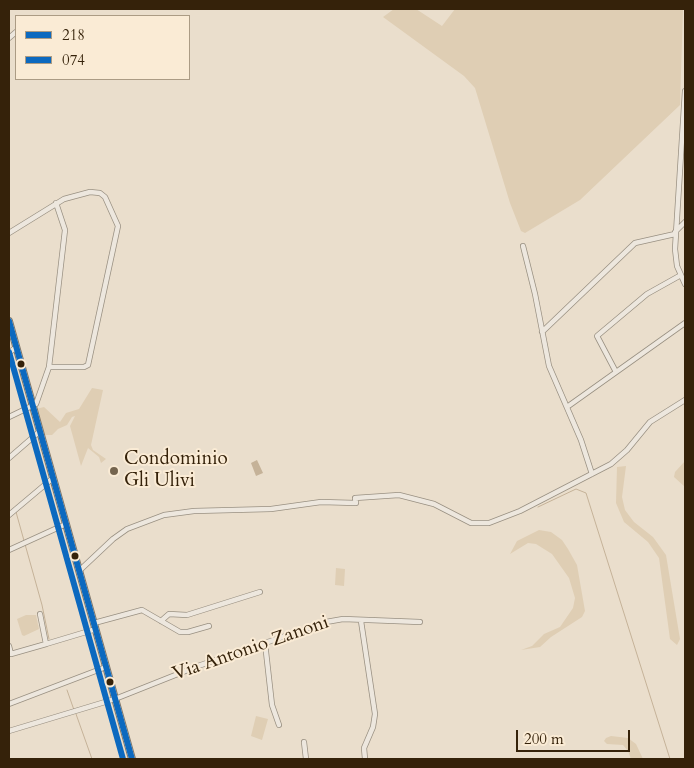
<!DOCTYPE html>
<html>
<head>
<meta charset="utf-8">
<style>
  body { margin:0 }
  #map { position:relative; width:694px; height:768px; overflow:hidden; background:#eadecc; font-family:Cardo,serif }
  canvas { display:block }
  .frame { position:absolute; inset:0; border:10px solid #35220a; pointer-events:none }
  .legend { position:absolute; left:15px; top:15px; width:175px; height:65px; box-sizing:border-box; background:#faebd5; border:1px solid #ab9b84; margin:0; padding:6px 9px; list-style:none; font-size:15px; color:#35220a }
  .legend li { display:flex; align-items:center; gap:10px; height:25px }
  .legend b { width:25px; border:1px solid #ab9b84 }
  .scale { position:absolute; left:516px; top:730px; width:114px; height:22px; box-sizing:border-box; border:2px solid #35220a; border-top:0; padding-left:6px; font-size:15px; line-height:18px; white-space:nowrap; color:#35220a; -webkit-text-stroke:4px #faebd5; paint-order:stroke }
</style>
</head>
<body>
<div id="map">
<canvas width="694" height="768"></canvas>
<div class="frame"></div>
<ul class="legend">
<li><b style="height:6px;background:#0c69bf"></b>218</li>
<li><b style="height:6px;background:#0c69bf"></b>074</li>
</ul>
<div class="scale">200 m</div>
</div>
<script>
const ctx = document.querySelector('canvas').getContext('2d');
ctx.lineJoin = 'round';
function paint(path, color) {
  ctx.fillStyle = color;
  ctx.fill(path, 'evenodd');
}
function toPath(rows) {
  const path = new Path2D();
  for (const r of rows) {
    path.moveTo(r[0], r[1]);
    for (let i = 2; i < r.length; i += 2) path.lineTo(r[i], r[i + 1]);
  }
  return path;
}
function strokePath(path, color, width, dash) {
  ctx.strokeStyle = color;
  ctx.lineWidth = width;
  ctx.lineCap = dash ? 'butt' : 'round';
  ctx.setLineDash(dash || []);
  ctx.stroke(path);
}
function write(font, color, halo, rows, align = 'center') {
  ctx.font = font + ' Cardo,serif';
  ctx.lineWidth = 4;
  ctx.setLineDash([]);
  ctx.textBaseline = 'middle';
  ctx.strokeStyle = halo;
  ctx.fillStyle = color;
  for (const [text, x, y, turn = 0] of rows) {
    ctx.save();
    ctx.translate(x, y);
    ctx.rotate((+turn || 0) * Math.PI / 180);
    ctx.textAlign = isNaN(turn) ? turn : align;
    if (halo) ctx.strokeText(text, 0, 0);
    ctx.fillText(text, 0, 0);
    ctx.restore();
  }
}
paint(toPath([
  [394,9,416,9,442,26,455,9,683,9,680,105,580,200,525,233,521,231,510,203,475,88,464,76,383,17],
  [92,388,103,390,91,445,93,450,106,459,101,463,99,457,88,448,81,466,70,426,75,416,72,417,67,425,58,429,52,435,43,435,36,409,44,407,60,422,66,413,79,409],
  [685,461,685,487,674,477,675,472],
  [626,466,622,497,625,510,634,522,653,537,666,555,680,639,677,645,670,639,659,558,648,542,624,522,616,503,617,467],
  [539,530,551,532,562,540,568,549,577,565,585,611,582,617,551,637,540,647,521,650,532,646,544,634,560,627,573,608,575,598,569,578,552,554,536,544,528,543,510,554,517,541],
  [336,568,345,569,344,586,335,585],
  [26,615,36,615,39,629,24,636,22,635,17,619],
  [256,716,268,719,262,740,251,736],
  [611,736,628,738,636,744,643,759,631,759,628,751,623,745,607,744,604,741,606,738]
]), '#dfceb4');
paint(toPath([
  [257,460,263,473,256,476,251,463]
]), '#c5b298');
strokePath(toPath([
  [538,507,576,489,586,493,670,759],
  [16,512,42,605,49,639],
  [67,690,74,710],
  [76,714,92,759]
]), '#c5b298', 1);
const street = toPath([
  [9,38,16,32],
  [685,91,675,249,677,266,685,284],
  [675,232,685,222],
  [9,233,64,199,90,192,100,193,105,197,118,226,88,365,84,367,49,367,36,404,9,417],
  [523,246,535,294,549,366,581,440,592,474],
  [542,332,635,243,675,234],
  [9,353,16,347],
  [49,367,65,230,56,203],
  [616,372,597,336,647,294,681,275],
  [567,407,685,323],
  [9,458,39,432],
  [9,515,53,478],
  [9,550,66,524],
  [79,571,113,539,127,529,164,515,194,511,271,509,321,502,356,503,355,498,399,495,434,504,471,523,489,523,520,511,611,464,627,450,650,422,685,400],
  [161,621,169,614,187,615,260,592],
  [361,621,375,714,373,727,364,748,365,759],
  [94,623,142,610,180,632,188,632,209,626],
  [265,643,272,705,279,725],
  [46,644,96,629],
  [9,646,11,654,46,644,40,614],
  [9,704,106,667],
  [9,731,115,699,198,666,326,622,343,619,420,622],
  [304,742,306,759]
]);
const secondary = toPath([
  [9,321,132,759]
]);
strokePath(street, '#999082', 6);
strokePath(secondary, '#7f7669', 8);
strokePath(street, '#ede7de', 4.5);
strokePath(secondary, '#ede7de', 6);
strokePath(toPath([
  [9,321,132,759]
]), '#0c69bf', 6);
strokePath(toPath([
  [9,352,123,759]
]), '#0c69bf', 6);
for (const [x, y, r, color] of [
  [21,364,4.5,"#35220a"],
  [114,471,5,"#74644e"],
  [75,556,4.5,"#35220a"],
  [110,682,4.5,"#35220a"]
]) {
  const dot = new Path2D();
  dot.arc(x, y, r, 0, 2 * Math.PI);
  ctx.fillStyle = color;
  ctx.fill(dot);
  strokePath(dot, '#faebd5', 2);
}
write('19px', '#35220a', '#faebd5', [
  ["Condominio",124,460],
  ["Gli Ulivi",124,482]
], 'left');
write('19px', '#35220a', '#faebd5', [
  ["Via Antonio Zanoni",251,649,-19]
]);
</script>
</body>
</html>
